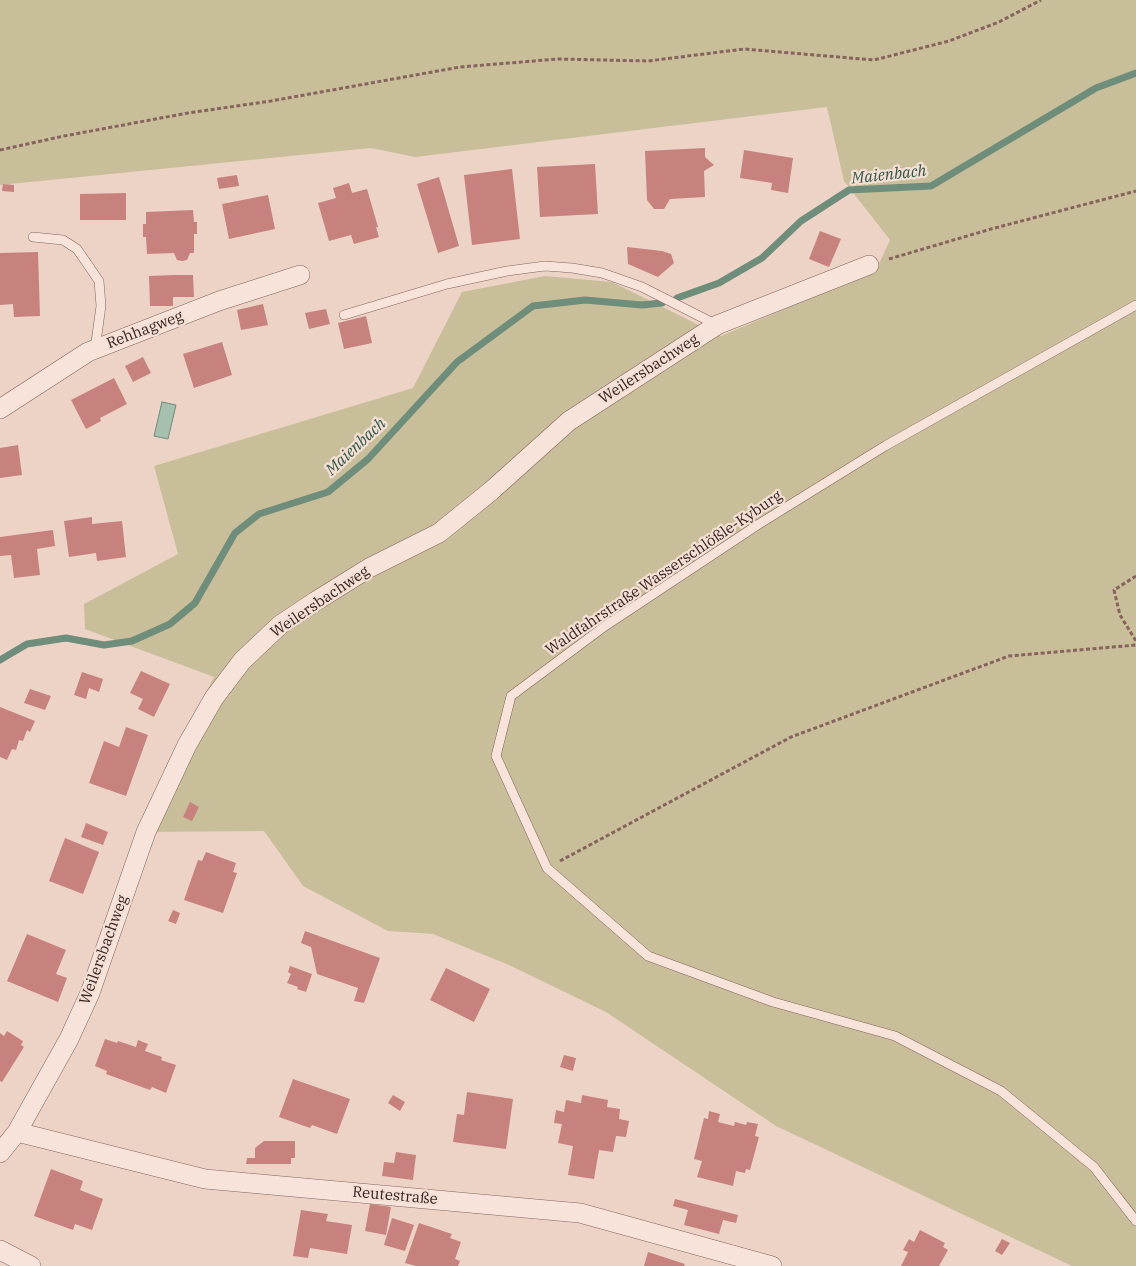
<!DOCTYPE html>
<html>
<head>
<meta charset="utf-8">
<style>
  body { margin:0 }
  canvas { display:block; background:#ecd3c6 }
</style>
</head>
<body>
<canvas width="1136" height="1266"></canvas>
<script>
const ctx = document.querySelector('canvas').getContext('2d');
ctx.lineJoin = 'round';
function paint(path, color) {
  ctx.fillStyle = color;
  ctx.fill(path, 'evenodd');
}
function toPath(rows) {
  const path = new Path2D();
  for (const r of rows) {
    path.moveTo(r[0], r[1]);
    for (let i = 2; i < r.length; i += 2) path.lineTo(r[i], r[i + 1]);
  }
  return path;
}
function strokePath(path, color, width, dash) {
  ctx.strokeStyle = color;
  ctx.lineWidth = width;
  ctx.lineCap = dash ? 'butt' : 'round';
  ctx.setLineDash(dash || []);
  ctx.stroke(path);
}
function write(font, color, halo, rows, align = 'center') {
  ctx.font = font + ' "IBM Plex Serif",serif';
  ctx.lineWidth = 4.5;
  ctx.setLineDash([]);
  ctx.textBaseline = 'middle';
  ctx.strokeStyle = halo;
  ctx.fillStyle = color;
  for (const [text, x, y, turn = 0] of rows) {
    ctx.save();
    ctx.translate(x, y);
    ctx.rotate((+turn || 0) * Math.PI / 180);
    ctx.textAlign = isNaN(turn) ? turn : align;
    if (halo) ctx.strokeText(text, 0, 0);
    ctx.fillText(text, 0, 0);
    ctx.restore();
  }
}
paint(toPath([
  [0,0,1136,0,1136,1266,1072,1266,776,1126,606,1012,509,965,433,934,388,931,303,886,264,831,146,832,143,815,214,677,85,629,84,604,178,554,154,466,413,388,462,292,545,276,612,282,721,336,876,270,890,240,844,181,827,107,415,157,371,148,0,185]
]), '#c9be9a');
const water = toPath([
  [162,402,176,405,168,439,154,436,162,402]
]);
paint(water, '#a7bfaf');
strokePath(water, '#6e8d7a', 1);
strokePath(toPath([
  [677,298,719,283,762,258,801,221,849,190,931,186,1096,88,1136,73],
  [0,660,27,644,66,638,104,645,132,641,170,624,195,603,235,533,259,514,328,492,368,459,457,362,533,306,585,300,642,305,662,303]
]), '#6e8d7a', 7);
paint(toPath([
  [705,148,705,157,714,165,704,171,705,197,670,199,664,209,654,209,647,200,645,151],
  [744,150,793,158,788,193,771,190,772,183,740,178],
  [595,164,598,214,540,217,537,167],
  [512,169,520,239,472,245,464,175],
  [237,175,239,186,219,189,217,178],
  [439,177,459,246,438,253,417,184],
  [349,183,352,193,367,189,378,227,376,227,379,237,354,244,351,235,329,241,318,203,336,198,333,188],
  [3,184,14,185,14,192,2,191],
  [126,193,126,220,80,220,80,194],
  [268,195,275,229,229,239,222,204],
  [193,210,194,222,197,222,197,234,194,234,194,253,190,253,187,260,182,261,177,260,174,253,147,254,146,237,143,237,143,224,146,224,146,212],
  [820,231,841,239,829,267,809,259],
  [627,247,662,251,671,254,674,263,658,277,628,264],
  [38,252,40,316,14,317,13,304,0,305,0,253],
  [173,275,193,275,194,297,173,297,173,306,150,306,149,276],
  [263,304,268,325,241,330,237,310],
  [326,309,330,324,309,329,305,313],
  [366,316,372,343,344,349,338,323],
  [222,342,232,375,194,388,183,354],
  [143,357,151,373,133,382,125,366],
  [114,378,127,404,100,418,101,421,86,429,71,400],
  [18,445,22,475,0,478,0,448],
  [92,517,92,524,122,521,126,557,97,561,96,553,69,557,64,521],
  [53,530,55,546,37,549,40,575,14,578,11,555,0,556,0,537],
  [141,671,170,684,154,717,138,709,143,699,130,693],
  [82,672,103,679,99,692,89,688,86,699,74,695],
  [30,689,51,696,45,710,24,703],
  [0,707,35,721,30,732,27,730,23,741,19,740,16,750,12,749,7,760,0,757],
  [126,727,148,735,126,796,89,783,104,741,119,747],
  [190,802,199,807,192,821,183,817],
  [86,823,108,832,103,845,81,837],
  [65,838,99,852,83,894,49,881],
  [206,852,236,863,233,872,237,873,223,913,184,900,198,860,202,861],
  [173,910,180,913,176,924,168,921],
  [305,931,380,958,364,1003,354,1001,358,988,317,974,311,947,301,943],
  [27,934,66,950,56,974,67,978,58,1002,7,981],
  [290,966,312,974,306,992,297,989,298,987,287,983,291,974,288,972],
  [446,968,490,989,474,1022,430,1000],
  [7,1031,23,1041,21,1045,24,1047,2,1082,0,1081,0,1033,4,1036],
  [105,1039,117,1043,118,1041,136,1047,138,1040,148,1044,145,1051,162,1057,161,1060,176,1065,166,1093,152,1087,150,1090,106,1074,107,1071,95,1066],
  [564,1055,576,1058,573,1071,560,1067],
  [293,1079,350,1099,337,1134,312,1125,310,1128,279,1117],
  [467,1092,513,1099,506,1149,453,1142,457,1114,464,1115],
  [393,1095,405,1102,400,1111,388,1103],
  [582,1095,608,1100,607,1107,620,1109,619,1119,629,1121,626,1137,616,1136,613,1152,599,1150,594,1179,568,1175,573,1146,558,1143,562,1124,554,1123,556,1110,564,1112,566,1100,581,1103],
  [709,1111,720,1114,718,1122,734,1126,735,1122,746,1125,747,1122,758,1124,755,1136,759,1137,750,1170,746,1169,745,1173,736,1171,733,1186,697,1177,702,1161,694,1159,704,1118,708,1119],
  [264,1141,295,1141,295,1158,291,1158,291,1164,246,1164,247,1158,255,1158,255,1148],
  [396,1152,416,1155,413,1180,382,1176,384,1162,394,1163],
  [51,1169,83,1181,80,1190,103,1199,92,1230,75,1224,73,1230,34,1216],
  [675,1199,738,1215,736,1223,723,1220,719,1234,684,1225,688,1210,673,1206],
  [370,1204,391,1207,386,1235,365,1231],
  [301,1210,328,1214,326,1221,352,1225,347,1254,310,1248,308,1258,293,1256],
  [392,1218,414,1225,405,1251,384,1245],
  [419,1223,452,1234,450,1238,461,1242,455,1259,460,1261,458,1266,416,1266,405,1263],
  [920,1230,945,1243,943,1247,948,1250,939,1266,901,1266,908,1252,903,1250,909,1239,914,1242],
  [1002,1239,1010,1243,1002,1255,995,1251],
  [648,1252,685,1264,684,1266,644,1266]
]), '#c8827e');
const service = toPath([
  [33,237,63,240,77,249,99,281,101,306,95,349],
  [1136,305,885,446,759,524,605,626,511,696,496,756,547,868,648,956,773,1002,895,1036,1001,1091,1094,1167,1136,1221],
  [344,315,447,284,507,271,545,266,572,268,602,273,642,287,717,325]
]);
const minor = toPath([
  [0,409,88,352,219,301,300,275],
  [17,1132,205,1179,580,1213,772,1266],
  [0,1153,17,1132,69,1039,90,993,146,832,187,745,214,698,242,661,280,625,316,601,369,568,439,533,491,491,569,421,717,325,869,265],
  [0,1250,31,1266]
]);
strokePath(service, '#86635d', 10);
strokePath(minor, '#86635d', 20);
strokePath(toPath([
  [0,150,64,136,188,113,271,101,460,67,558,59,648,61,744,49,874,60,949,41,999,22,1041,0],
  [889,259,991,229,1136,191],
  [1136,576,1114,590,1120,615,1136,641],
  [560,861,791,737,1009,656,1136,645]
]), '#86635d', 3, [4, 2.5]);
strokePath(service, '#f7e3d9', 9);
strokePath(minor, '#f7e3d9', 19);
write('15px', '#372220', '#f4dfd5', [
  ["Rehhagweg",145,330,-21],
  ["Weilersbachweg",649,369,-33],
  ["Waldfahrstraße Wasserschlößle-Kyburg",664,573,-34],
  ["Weilersbachweg",320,602,-34],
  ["Weilersbachweg",104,950,-70],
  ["Reutestraße",395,1196,5]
]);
write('italic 16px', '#305645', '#f4dfd5', [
  ["Maienbach",889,175,-6],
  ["Maienbach",356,447,-43]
]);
</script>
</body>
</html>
